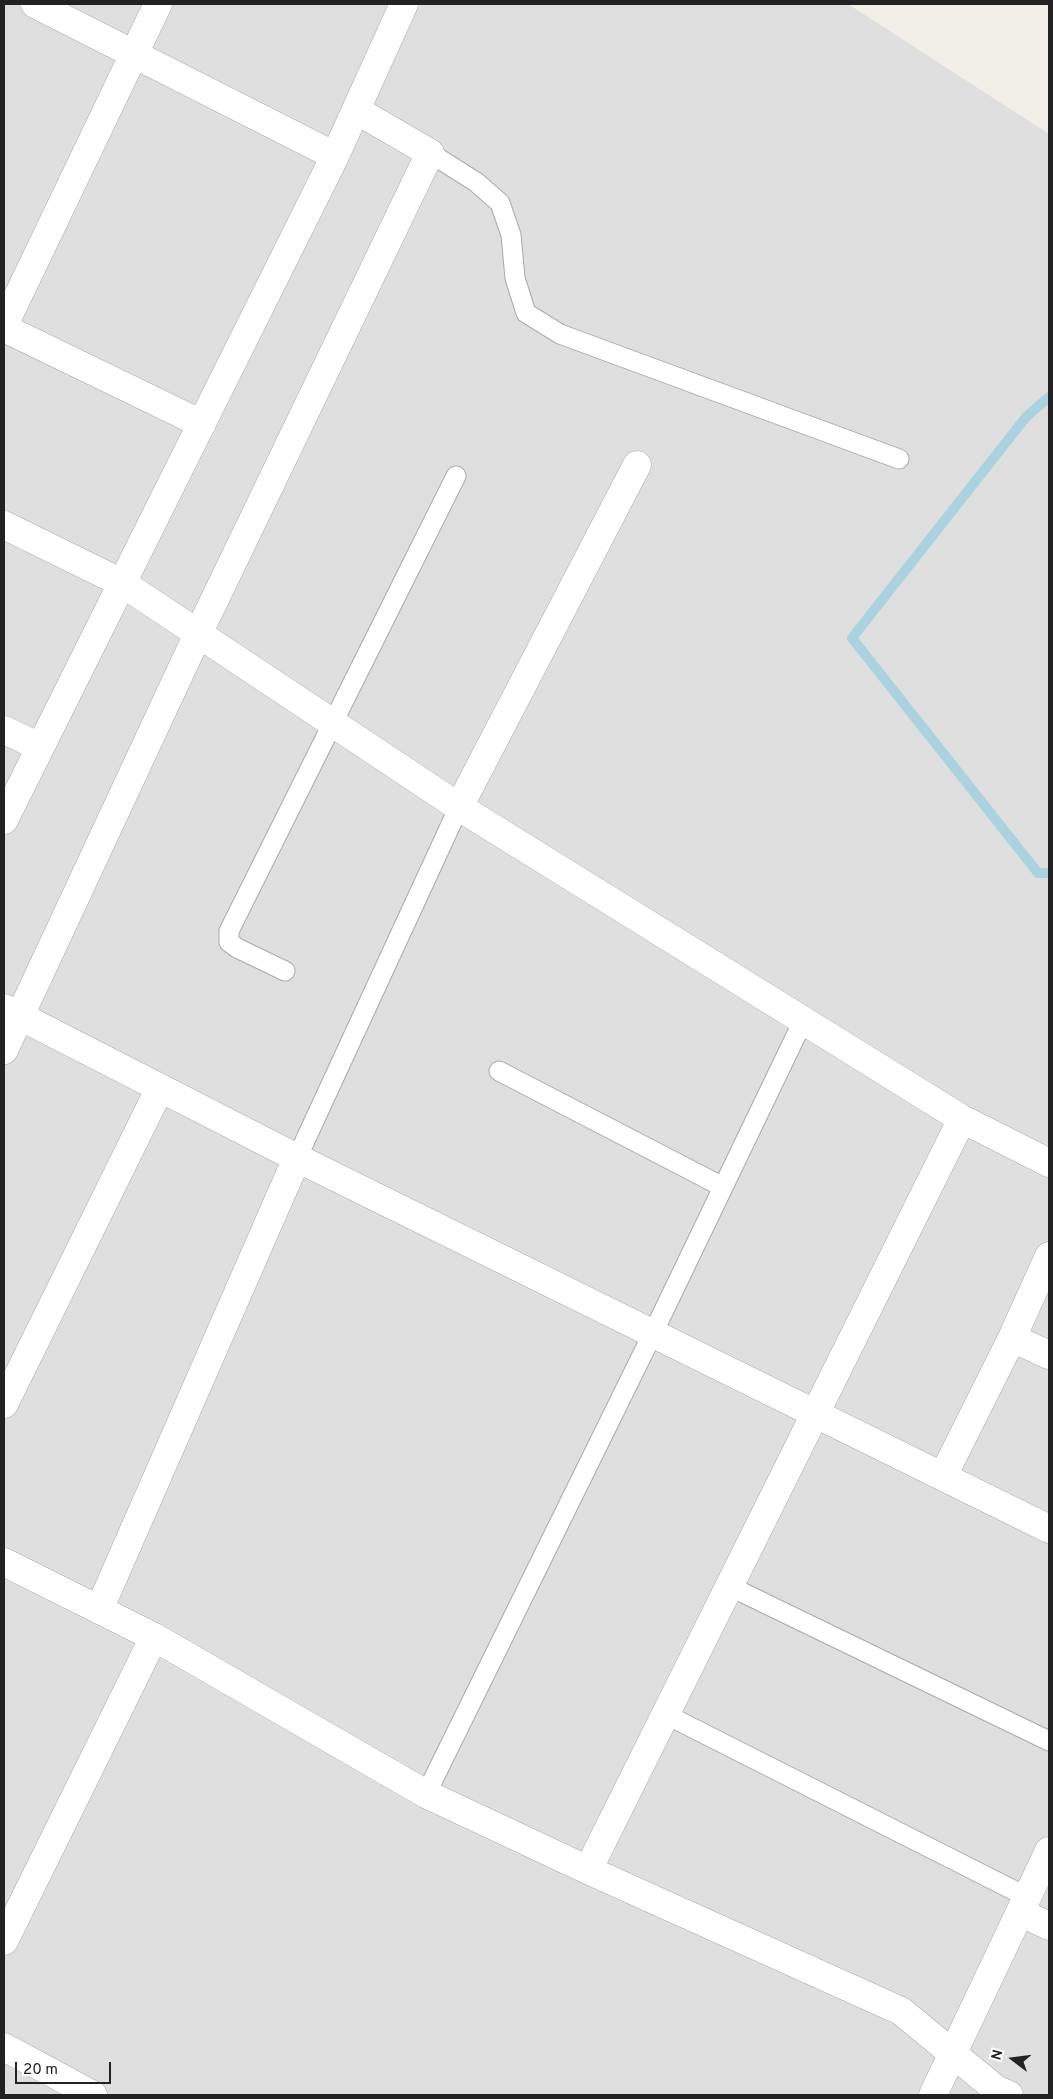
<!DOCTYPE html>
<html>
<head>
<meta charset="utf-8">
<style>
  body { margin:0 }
  #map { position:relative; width:1053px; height:2099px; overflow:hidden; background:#f2efe9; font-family:Overpass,sans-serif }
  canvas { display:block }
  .frame { position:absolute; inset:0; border:5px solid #222; pointer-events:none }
  .north { position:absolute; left:988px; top:2034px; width:50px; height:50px; -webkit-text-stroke:4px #fff; paint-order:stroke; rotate:285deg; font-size:14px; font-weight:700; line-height:20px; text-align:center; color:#222 }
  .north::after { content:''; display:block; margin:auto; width:18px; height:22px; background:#222; clip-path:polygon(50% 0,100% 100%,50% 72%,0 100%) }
  .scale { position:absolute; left:15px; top:2062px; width:96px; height:22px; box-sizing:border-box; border:2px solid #222; border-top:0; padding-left:6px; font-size:15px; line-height:18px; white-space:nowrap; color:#222; -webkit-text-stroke:4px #fff; paint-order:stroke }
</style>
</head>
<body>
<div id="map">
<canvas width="1053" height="2099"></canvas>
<div class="frame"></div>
<div class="north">N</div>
<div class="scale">20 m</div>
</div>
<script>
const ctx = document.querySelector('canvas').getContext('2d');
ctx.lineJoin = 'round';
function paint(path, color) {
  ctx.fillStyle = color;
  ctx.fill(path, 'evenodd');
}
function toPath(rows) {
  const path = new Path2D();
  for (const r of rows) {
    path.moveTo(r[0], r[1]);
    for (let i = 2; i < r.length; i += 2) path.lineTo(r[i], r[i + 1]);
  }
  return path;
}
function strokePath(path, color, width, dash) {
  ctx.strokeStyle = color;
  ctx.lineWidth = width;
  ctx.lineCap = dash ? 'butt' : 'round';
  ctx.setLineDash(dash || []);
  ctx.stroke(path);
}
paint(toPath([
  [4,4,848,4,1049,134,1049,2095,4,2095]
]), '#e0dfdf');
strokePath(toPath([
  [1049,397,1026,417,852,638,1038,873,1049,873]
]), '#aad3df', 10);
const lane = toPath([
  [430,153,476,182,500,203,511,235,515,278,526,313,560,334,899,459],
  [285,971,237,948,229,942,229,931,456,476],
  [499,1071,723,1187],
  [297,1158,459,807],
  [729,1586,1049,1741],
  [665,1714,1027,1897],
  [426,1794,653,1333,803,1021]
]);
const street = toPath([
  [35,4,335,156],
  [4,325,158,4],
  [4,328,202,424],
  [4,525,122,583,459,807,962,1119,1049,1163],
  [4,730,40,747],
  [459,807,637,465],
  [4,820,335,156,404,4],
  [4,1008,297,1158,1049,1529],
  [4,1050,198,634,430,153,356,110],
  [1012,1338,1049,1355],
  [4,1404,160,1088],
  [943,1476,1012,1338,1049,1256],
  [4,1562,154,1637,426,1794,588,1870,901,2011,997,2090,1009,2095],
  [99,1610,297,1158],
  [588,1870,962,1119],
  [1020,1912,1049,1926],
  [4,1941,154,1637],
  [4,2047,93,2095],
  [933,2095,1049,1851]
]);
strokePath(lane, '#a9a9a9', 21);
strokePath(street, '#a9a9a9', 29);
strokePath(lane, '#fff', 19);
strokePath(street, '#fff', 28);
</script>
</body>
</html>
